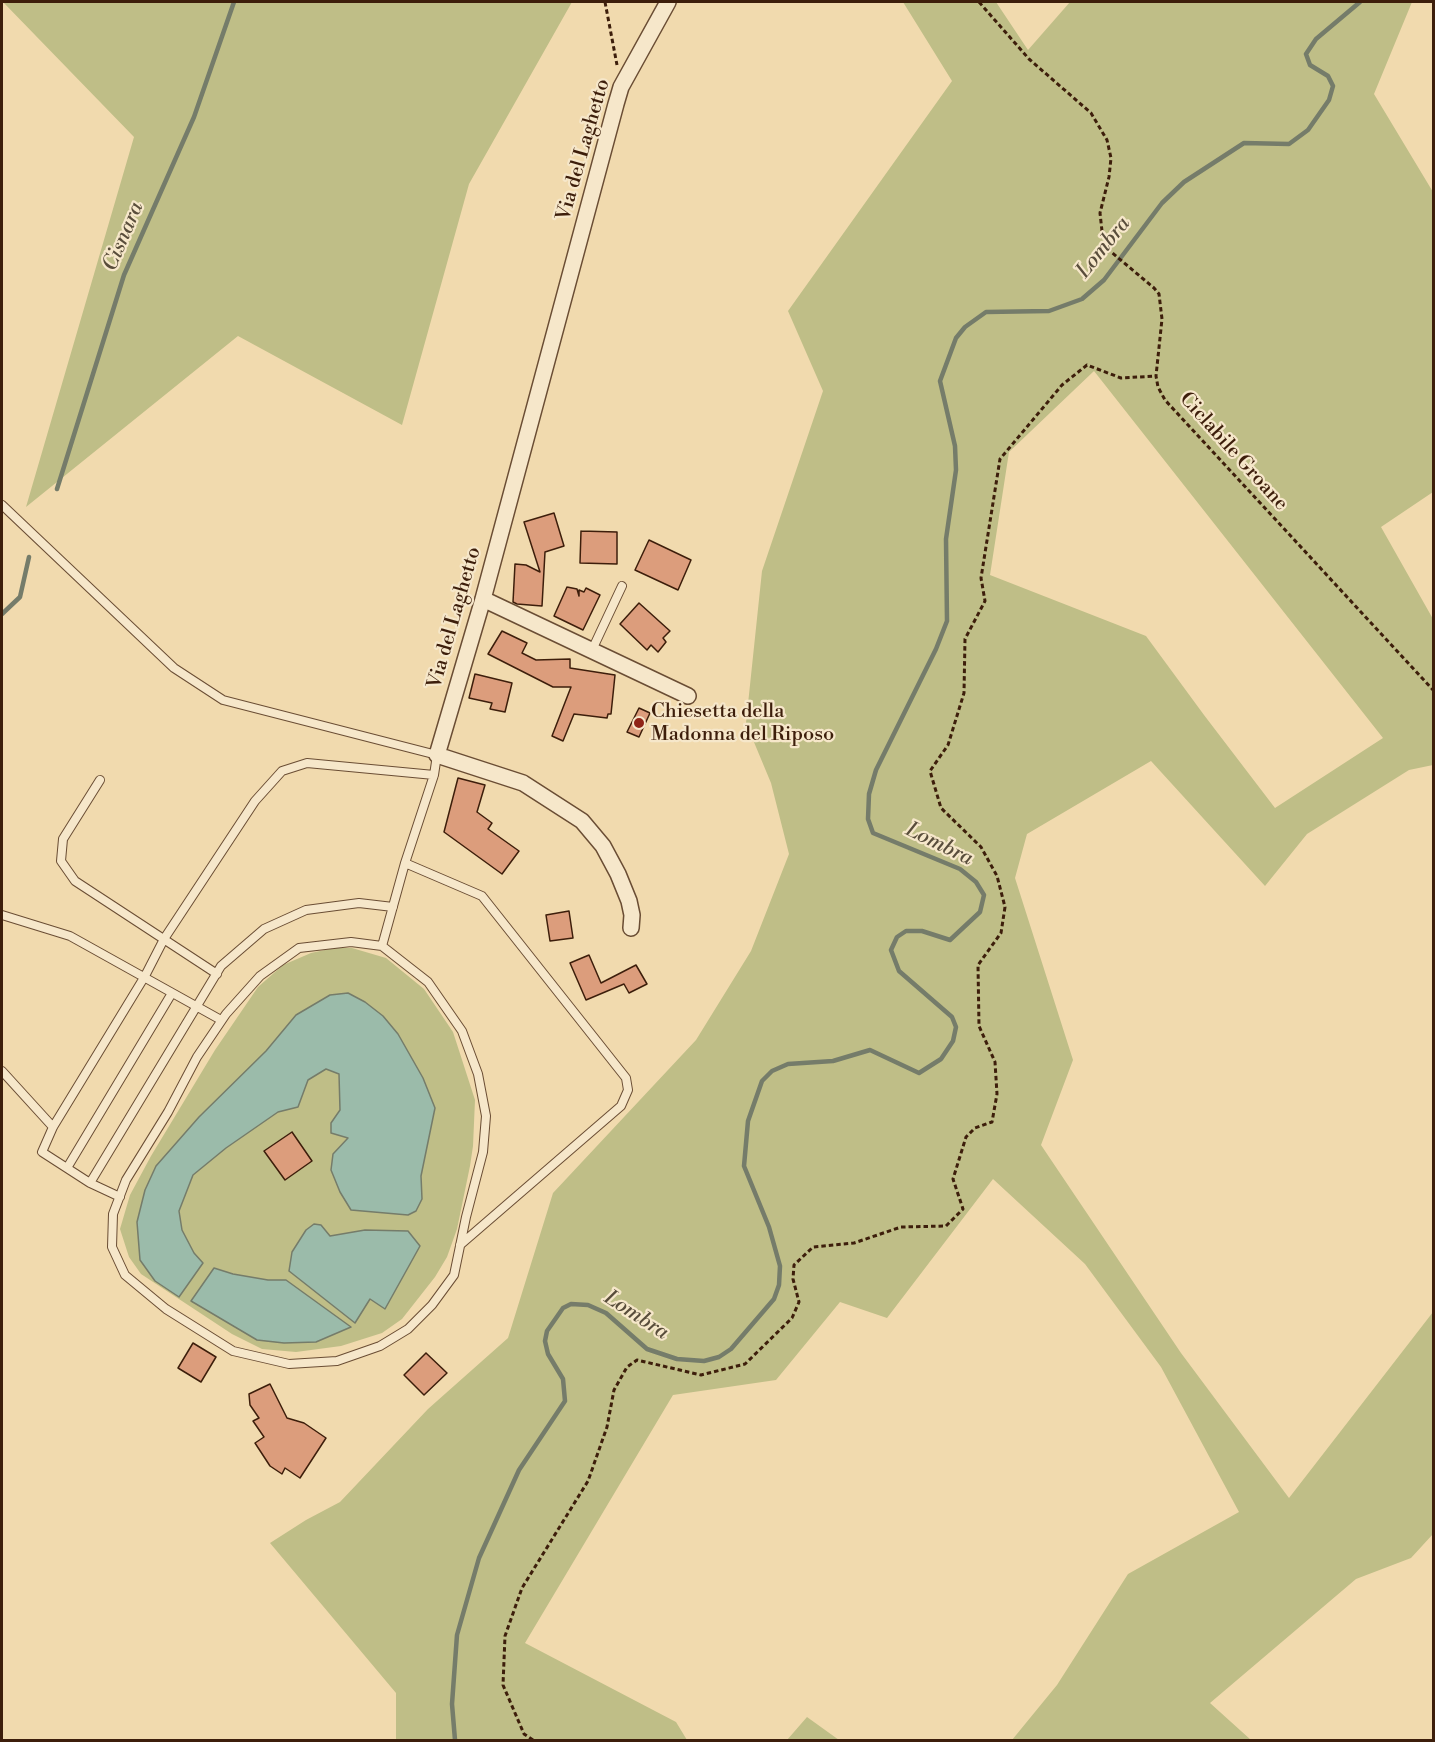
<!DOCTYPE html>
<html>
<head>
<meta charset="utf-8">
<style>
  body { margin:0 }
  #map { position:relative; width:1435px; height:1742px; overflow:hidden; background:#f1daae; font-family:"Libre Bodoni",serif }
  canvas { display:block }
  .frame { position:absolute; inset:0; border:3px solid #3d1e0b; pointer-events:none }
</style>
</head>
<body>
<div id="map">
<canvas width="1435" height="1742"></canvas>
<div class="frame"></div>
</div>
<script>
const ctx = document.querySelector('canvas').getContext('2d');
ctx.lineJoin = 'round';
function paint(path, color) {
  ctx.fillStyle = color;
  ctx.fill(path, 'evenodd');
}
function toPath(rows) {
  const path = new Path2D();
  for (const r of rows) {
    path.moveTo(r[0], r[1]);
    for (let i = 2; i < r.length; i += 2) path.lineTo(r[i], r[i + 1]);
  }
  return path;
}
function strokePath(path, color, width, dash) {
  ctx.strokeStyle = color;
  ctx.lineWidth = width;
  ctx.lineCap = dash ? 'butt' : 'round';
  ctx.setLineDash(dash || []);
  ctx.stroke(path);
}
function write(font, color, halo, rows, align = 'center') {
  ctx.font = font + ' "Libre Bodoni",serif';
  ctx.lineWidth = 4.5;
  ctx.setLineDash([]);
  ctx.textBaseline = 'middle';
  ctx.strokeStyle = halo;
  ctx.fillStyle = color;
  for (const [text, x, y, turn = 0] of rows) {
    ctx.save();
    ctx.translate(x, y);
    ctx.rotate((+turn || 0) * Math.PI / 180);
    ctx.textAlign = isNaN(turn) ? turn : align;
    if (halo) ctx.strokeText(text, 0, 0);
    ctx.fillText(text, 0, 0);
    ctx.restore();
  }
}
paint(toPath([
  [3,2,572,2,469,184,402,425,238,336,26,507,134,137],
  [903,2,996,2,1028,50,1070,2,1412,2,1374,94,1433,192,1433,492,1381,527,1433,619,1433,765,1409,770,1307,834,1265,886,1151,761,1027,834,1015,878,1073,1060,1041,1145,1181,1353,1289,1498,1433,1312,1433,1534,1411,1558,1356,1579,1210,1703,1251,1740,1012,1740,1057,1685,1128,1574,1239,1512,1161,1367,1085,1264,993,1179,887,1318,840,1302,776,1380,673,1395,525,1643,676,1722,687,1740,396,1740,396,1693,270,1543,306,1520,340,1502,428,1409,508,1338,553,1193,696,1040,751,951,789,854,771,783,746,723,762,571,823,391,788,311,952,81],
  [1094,371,1383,738,1275,808,1204,715,1146,636,990,575,1009,452],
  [334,948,352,948,386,958,424,989,453,1032,475,1100,473,1146,470,1166,457,1229,447,1257,435,1277,402,1319,382,1333,341,1346,296,1352,262,1349,232,1334,141,1274,129,1257,120,1229,130,1195,151,1156,215,1050,258,987,283,965,311,953],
  [807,1717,839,1740,787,1740]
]), '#bfbe87');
const water = toPath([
  [348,993,365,1002,383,1016,398,1034,423,1078,435,1108,421,1176,422,1199,416,1211,408,1215,351,1210,340,1192,331,1170,333,1154,348,1138,331,1133,331,1123,340,1110,339,1074,326,1069,308,1080,298,1107,278,1112,226,1148,193,1175,179,1211,182,1230,194,1253,203,1263,179,1297,155,1281,140,1260,137,1222,145,1190,156,1166,199,1117,266,1051,296,1015,330,995,348,993],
  [314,1224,321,1225,330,1236,365,1230,408,1231,420,1246,385,1309,370,1299,355,1323,289,1271,292,1252,306,1230,314,1224],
  [214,1268,233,1274,268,1280,286,1280,351,1327,316,1342,284,1343,257,1340,191,1301,214,1268]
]);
paint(water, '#9bbbaa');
strokePath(water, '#757c6a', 1.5);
strokePath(toPath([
  [57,489,124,275,194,117,234,2],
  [2,614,20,597,29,557],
  [455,1740,452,1704,457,1635,479,1558,519,1470,565,1401,563,1379,548,1354,545,1341,547,1331,563,1308,571,1304,588,1305,606,1313,647,1349,677,1359,704,1361,719,1357,731,1349,774,1299,779,1285,780,1266,769,1227,744,1166,748,1121,762,1081,772,1071,788,1064,833,1061,870,1050,919,1073,941,1059,953,1041,956,1027,952,1017,899,971,891,950,897,937,906,931,922,931,950,940,980,912,984,895,976,882,960,869,873,833,868,819,869,794,876,770,936,649,947,621,946,539,956,470,955,446,940,381,956,338,965,327,986,312,1049,311,1082,299,1104,280,1162,203,1184,182,1244,143,1289,144,1308,130,1329,100,1333,86,1328,76,1310,65,1306,54,1316,39,1360,2]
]), '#757c6a', 4.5);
const building = toPath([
  [554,513,564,546,545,552,542,606,517,604,513,602,515,564,526,565,540,572,524,522,554,513],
  [581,531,617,532,617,564,580,563,581,531],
  [649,540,691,560,678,590,635,570,649,540],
  [567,587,577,589,579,596,579,590,584,592,586,588,600,595,583,630,554,616,567,587],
  [639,603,670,631,663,638,666,642,658,652,651,645,647,650,620,624,639,603],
  [502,631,527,643,522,653,536,660,570,659,570,668,615,675,611,714,608,714,607,718,574,714,563,741,552,736,571,687,553,687,488,654,502,631],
  [475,674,512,683,505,712,490,709,492,703,469,698,475,674],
  [639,708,650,713,639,737,627,732,639,708],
  [458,778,485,785,477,812,492,823,488,829,519,851,502,874,444,832,458,778],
  [569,911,573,938,550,941,546,915,569,911],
  [589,955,601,983,636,965,647,984,629,993,624,984,586,1000,570,963,589,955],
  [292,1132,312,1161,285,1180,264,1151,292,1132],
  [193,1343,216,1357,201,1382,178,1368,193,1343],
  [426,1353,447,1373,424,1395,404,1375,426,1353],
  [270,1384,287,1418,304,1423,326,1438,300,1478,285,1468,282,1474,270,1466,255,1443,264,1437,253,1421,259,1418,250,1405,249,1394,270,1384]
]);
paint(building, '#dc9d7c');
strokePath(building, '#3d1e0b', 1.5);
const lane = toPath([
  [2,505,174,668,223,700,437,755,434,775,405,863,382,946],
  [592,650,622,586],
  [100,780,63,839,61,861,75,881,217,974],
  [405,863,482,896,626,1078,628,1090,621,1106,460,1245],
  [2,915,70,936,221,1020],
  [351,942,382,946,428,982,462,1031,478,1074,486,1116,483,1152,466,1217,454,1275,432,1305,408,1329,380,1346,337,1361,289,1364,233,1351,166,1309,125,1275,112,1247,113,1214,126,1180,168,1112,197,1057,226,1014,260,976,299,948,351,942],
  [2,1071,53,1127],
  [67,1168,172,993],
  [90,1183,42,1152,53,1127,145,976,164,939,255,801,282,771,307,763,434,775],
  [120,1197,90,1183,221,966,264,929,306,910,359,903,393,907]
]);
const street = toPath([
  [483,599,688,696],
  [631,928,632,915,629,901,618,874,603,846,582,821,523,783,437,755,483,599,616,104,621,87,668,2]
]);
strokePath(lane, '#6a4d34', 10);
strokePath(street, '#6a4d34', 18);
strokePath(toPath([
  [605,2,617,65],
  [979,2,1029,59,1091,113,1107,140,1111,158,1109,177,1100,213,1102,231,1104,241,1110,251,1154,288,1159,294,1162,319,1156,376,1158,387,1165,400,1434,691],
  [533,1740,524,1734,503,1685,505,1636,522,1588,588,1481,607,1427,614,1390,627,1367,637,1360,701,1375,745,1364,792,1318,799,1302,793,1279,794,1265,813,1247,854,1243,901,1227,946,1226,963,1209,953,1179,966,1137,975,1128,992,1122,997,1094,995,1062,979,1026,978,965,1001,933,1005,907,997,876,981,847,941,808,930,771,948,745,964,693,965,639,985,601,981,578,1000,459,1062,385,1087,365,1121,378,1156,376]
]), '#3d1e0b', 3, [4.5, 3]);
strokePath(lane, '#f6e7ca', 8);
strokePath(street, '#f6e7ca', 15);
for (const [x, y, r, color] of [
  [639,723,6,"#8f2418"]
]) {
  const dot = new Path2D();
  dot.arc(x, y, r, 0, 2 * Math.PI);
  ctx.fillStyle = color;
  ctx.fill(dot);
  strokePath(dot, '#f6e7ca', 2);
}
write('20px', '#3d1e0b', '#f6e7ca', [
  ["Via del Laghetto",584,150,-74],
  ["Ciclabile Groane",1233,452,48],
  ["Via del Laghetto",455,618,-74]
]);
write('20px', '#3d1e0b', '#f6e7ca', [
  ["Chiesetta della",651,712],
  ["Madonna del Riposo",651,735]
], 'left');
write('italic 21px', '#594d3b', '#f6e7ca', [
  ["Cisnara",124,237,-67],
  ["Lombra",1104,248,-51],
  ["Lombra",939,845,26],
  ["Lombra",636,1316,33]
]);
</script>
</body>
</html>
